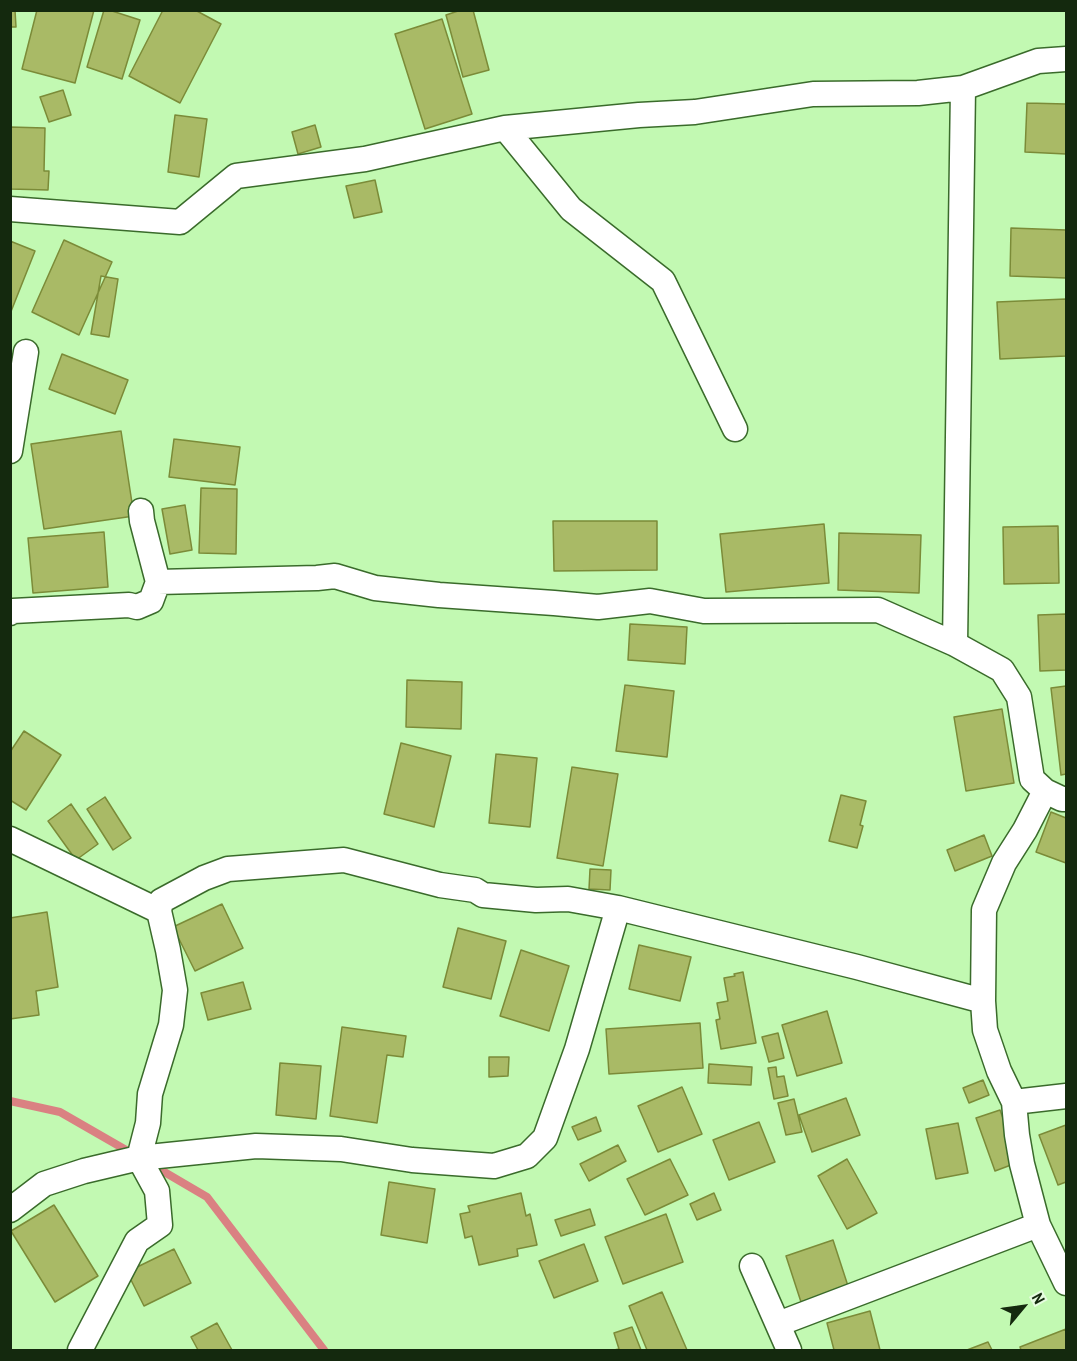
<!DOCTYPE html>
<html>
<head>
<meta charset="utf-8">
<style>
  body { margin:0 }
  #map { position:relative; width:1077px; height:1361px; overflow:hidden; background:#c2f9b2; font-family:"Archivo Narrow",sans-serif }
  canvas { display:block }
  .frame { position:absolute; inset:0; border:12px solid #14290e; pointer-events:none }
  .north { position:absolute; left:993px; top:1277px; width:60px; height:60px; -webkit-text-stroke:4px #e6fce0; paint-order:stroke; rotate:61deg; font-size:16px; font-weight:700; line-height:24px; text-align:center; color:#14290e }
  .north::after { content:''; display:block; margin:auto; width:21px; height:27px; background:#14290e; clip-path:polygon(50% 0,100% 100%,50% 72%,0 100%) }
</style>
</head>
<body>
<div id="map">
<canvas width="1077" height="1361"></canvas>
<div class="frame"></div>
<div class="north">N</div>
</div>
<script>
const ctx = document.querySelector('canvas').getContext('2d');
ctx.lineJoin = 'round';
function toPath(rows) {
  const path = new Path2D();
  for (const r of rows) {
    path.moveTo(r[0], r[1]);
    for (let i = 2; i < r.length; i += 2) path.lineTo(r[i], r[i + 1]);
  }
  return path;
}
function strokePath(path, color, width, dash) {
  ctx.strokeStyle = color;
  ctx.lineWidth = width;
  ctx.lineCap = dash ? 'butt' : 'round';
  ctx.setLineDash(dash || []);
  ctx.stroke(path);
}
function paint(path, color) {
  ctx.fillStyle = color;
  ctx.fill(path, 'evenodd');
}
strokePath(toPath([
  [10,1101,60,1112,133,1154],
  [149,1163,207,1197,324,1350]
]), '#da8182', 8);
const building = toPath([
  [10,10,15,10,16,27,10,27,10,10],
  [37,10,94,10,75,83,22,69,37,10],
  [104,10,109,10,140,20,122,79,87,67,104,10],
  [163,10,195,10,221,24,180,103,129,76,163,10],
  [461,10,473,10,489,70,463,77,446,15,461,10],
  [442,19,472,114,425,129,395,34,442,19],
  [63,90,71,115,49,122,40,97,63,90],
  [1027,103,1066,104,1066,154,1025,152,1027,103],
  [175,115,207,119,199,177,168,172,175,115],
  [315,125,321,147,298,154,292,132,315,125],
  [10,127,45,128,44,171,49,171,48,190,10,189,10,127],
  [375,180,382,212,354,218,346,186,375,180],
  [1011,228,1066,230,1066,278,1010,276,1011,228],
  [64,240,112,262,79,335,32,312,64,240],
  [10,241,35,251,10,314,10,241],
  [101,276,118,279,109,337,91,334,101,276],
  [1066,299,1066,356,1000,359,997,302,1066,299],
  [62,354,128,380,115,414,49,389,62,354],
  [121,431,134,516,44,529,31,444,121,431],
  [174,439,240,447,235,485,169,477,174,439],
  [201,488,237,489,236,554,199,553,201,488],
  [185,505,192,550,170,554,162,509,185,505],
  [553,521,657,521,657,570,554,571,553,521],
  [824,524,829,583,726,592,720,534,824,524],
  [1058,526,1059,583,1004,584,1003,527,1058,526],
  [104,532,108,587,33,593,28,538,104,532],
  [839,533,921,535,919,593,838,590,839,533],
  [1066,614,1066,670,1040,671,1038,615,1066,614],
  [630,624,687,627,685,664,628,660,630,624],
  [407,680,462,682,461,729,406,727,407,680],
  [625,685,674,691,667,757,616,751,625,685],
  [1066,686,1066,774,1061,775,1051,688,1066,686],
  [1002,709,1014,783,966,791,954,717,1002,709],
  [24,731,61,755,26,810,10,800,10,752,24,731],
  [401,743,451,756,434,827,384,814,401,743],
  [496,754,537,758,530,827,489,823,496,754],
  [572,767,618,774,603,866,557,858,572,767],
  [841,795,866,801,860,825,863,826,857,848,829,841,841,795],
  [105,797,131,838,113,850,87,809,105,797],
  [71,804,98,844,76,860,48,821,71,804],
  [1051,812,1066,818,1066,863,1036,852,1051,812],
  [984,835,992,856,955,871,947,850,984,835],
  [590,869,611,870,610,890,589,889,590,869],
  [222,904,243,948,195,971,173,927,222,904],
  [47,912,58,987,36,991,39,1015,10,1019,10,918,47,912],
  [458,928,506,941,491,999,443,987,458,928],
  [639,945,691,957,680,1001,629,989,639,945],
  [521,950,569,966,549,1031,500,1016,521,950],
  [743,972,756,1043,721,1049,716,1020,720,1019,717,1003,728,1001,724,978,735,976,734,974,743,972],
  [243,982,251,1009,208,1020,201,993,243,982],
  [827,1011,842,1063,797,1076,782,1025,827,1011],
  [700,1023,703,1068,609,1074,606,1029,700,1023],
  [342,1027,406,1036,403,1057,387,1055,377,1123,330,1116,342,1027],
  [778,1033,784,1058,769,1062,762,1037,778,1033],
  [489,1057,509,1057,508,1076,489,1077,489,1057],
  [280,1063,321,1066,316,1119,276,1115,280,1063],
  [709,1064,752,1067,751,1085,708,1083,709,1064],
  [776,1067,777,1077,784,1076,788,1096,774,1099,768,1068,776,1067],
  [983,1080,989,1095,969,1103,963,1088,983,1080],
  [682,1087,702,1134,658,1152,638,1106,682,1087],
  [846,1098,860,1135,812,1152,799,1115,846,1098],
  [794,1099,802,1132,786,1135,778,1103,794,1099],
  [1000,1110,1019,1162,995,1171,976,1118,1000,1110],
  [596,1117,601,1131,578,1140,572,1127,596,1117],
  [759,1122,775,1162,729,1180,713,1140,759,1122],
  [958,1123,968,1173,936,1179,926,1129,958,1123],
  [1066,1125,1066,1182,1058,1185,1039,1135,1066,1125],
  [618,1145,626,1161,589,1181,580,1164,618,1145],
  [670,1159,688,1195,645,1215,627,1179,670,1159],
  [847,1159,877,1213,847,1229,818,1176,847,1159],
  [389,1182,435,1189,427,1243,381,1235,389,1182],
  [521,1193,526,1216,530,1214,537,1245,517,1249,518,1256,479,1265,472,1236,465,1238,460,1214,470,1212,468,1206,521,1193],
  [714,1193,721,1210,697,1220,690,1204,714,1193],
  [54,1205,98,1276,55,1302,11,1231,54,1205],
  [590,1209,595,1225,561,1236,555,1220,590,1209],
  [666,1214,683,1262,623,1284,605,1237,666,1214],
  [833,1240,848,1286,801,1302,786,1256,833,1240],
  [584,1244,598,1281,554,1298,539,1261,584,1244],
  [174,1249,191,1283,144,1306,127,1272,174,1249],
  [662,1292,687,1350,647,1350,629,1306,662,1292],
  [870,1311,880,1350,834,1350,827,1323,870,1311],
  [217,1323,232,1350,198,1350,191,1337,217,1323],
  [632,1327,641,1350,614,1350,619,1349,614,1333,632,1327],
  [1066,1329,1066,1350,1021,1350,1020,1347,1066,1329],
  [988,1342,992,1350,967,1350,988,1342]
]);
paint(building, '#a9ba66');
strokePath(building, '#7b8b38', 1.5);
const street = toPath([
  [505,128,571,209,663,281,735,429],
  [10,209,180,222,236,176,365,159,505,128,639,115,695,112,813,94,918,93,963,88,1038,61,1066,59],
  [10,451,26,352],
  [141,511,142,521,158,582],
  [10,613,13,611,129,605,137,607,151,601,158,582,317,578,335,576,375,588,439,595,554,603,598,607,650,601,704,611,878,610,955,644,1002,670,1019,697,1032,779,1045,791,1062,799,1066,799],
  [955,644,963,88],
  [1045,791,1025,830,1004,863,984,910,983,1001,985,1030,999,1071,1014,1102,1017,1135,1022,1164,1038,1225,1066,1283],
  [10,839,159,911],
  [1014,1102,1066,1096],
  [10,1210,44,1184,84,1171,139,1158,256,1146,341,1149,412,1160,494,1166,527,1156,545,1138,577,1049,618,908],
  [752,1266,789,1350],
  [778,1324,1038,1225],
  [80,1350,137,1241,160,1225,157,1191,139,1158,148,1123,150,1094,171,1025,175,990,168,950,159,911,161,901,204,878,228,869,344,860,440,885,475,890,483,895,536,900,568,899,618,908,857,967,983,1001]
]);
strokePath(street, '#3a6b2b', 27);
strokePath(street, '#fff', 24);
</script>
</body>
</html>
